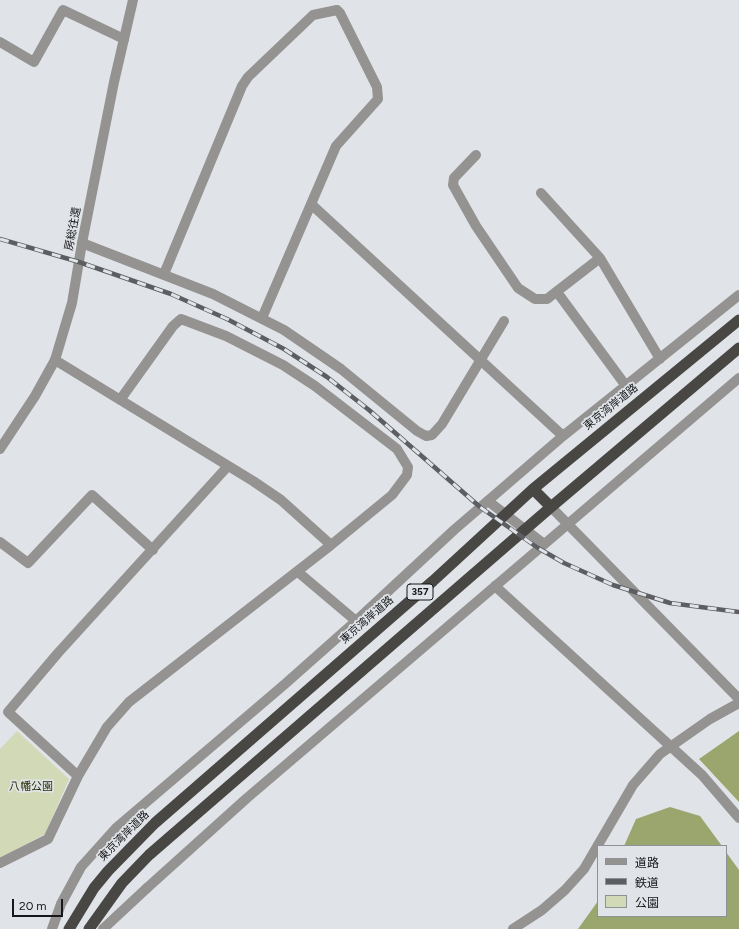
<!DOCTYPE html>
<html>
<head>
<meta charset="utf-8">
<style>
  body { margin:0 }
  #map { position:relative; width:739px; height:929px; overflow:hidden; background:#e0e4e8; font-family:Figtree,"Noto Sans JP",sans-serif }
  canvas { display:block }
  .legend { position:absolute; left:597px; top:845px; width:130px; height:72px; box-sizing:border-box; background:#e0e4e8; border:1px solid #8f9295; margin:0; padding:5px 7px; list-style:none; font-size:12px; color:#161719 }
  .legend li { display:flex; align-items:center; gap:8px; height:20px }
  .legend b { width:20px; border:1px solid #8f9295 }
  .scale { position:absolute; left:12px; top:899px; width:51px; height:18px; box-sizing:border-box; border:2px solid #161719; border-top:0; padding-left:5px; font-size:12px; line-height:14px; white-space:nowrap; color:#161719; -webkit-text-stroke:3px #e0e4e8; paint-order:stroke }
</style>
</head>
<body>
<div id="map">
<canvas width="739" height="929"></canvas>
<ul class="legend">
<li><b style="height:5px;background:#949391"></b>道路</li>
<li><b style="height:5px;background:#5c5e61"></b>鉄道</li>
<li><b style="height:11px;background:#d1d9b6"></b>公園</li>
</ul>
<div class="scale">20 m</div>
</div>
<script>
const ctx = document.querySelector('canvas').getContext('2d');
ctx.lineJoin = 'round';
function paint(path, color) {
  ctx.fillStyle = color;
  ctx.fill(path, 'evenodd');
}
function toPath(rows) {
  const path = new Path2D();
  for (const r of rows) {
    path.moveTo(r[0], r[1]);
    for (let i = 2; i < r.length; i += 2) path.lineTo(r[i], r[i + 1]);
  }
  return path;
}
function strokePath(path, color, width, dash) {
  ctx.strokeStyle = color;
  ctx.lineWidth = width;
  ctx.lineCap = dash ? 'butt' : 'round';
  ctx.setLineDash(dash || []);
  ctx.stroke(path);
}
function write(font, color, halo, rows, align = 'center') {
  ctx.font = font + ' Figtree,"Noto Sans JP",sans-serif';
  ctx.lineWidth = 3.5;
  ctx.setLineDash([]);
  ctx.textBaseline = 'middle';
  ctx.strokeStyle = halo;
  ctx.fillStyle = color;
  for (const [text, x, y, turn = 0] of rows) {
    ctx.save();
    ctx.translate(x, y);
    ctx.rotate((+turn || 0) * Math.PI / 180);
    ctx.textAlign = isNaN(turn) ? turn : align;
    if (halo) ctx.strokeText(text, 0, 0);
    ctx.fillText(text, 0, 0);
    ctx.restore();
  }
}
paint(toPath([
  [17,731,69,779,45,834,0,858,0,749]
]), '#d1d9b6');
paint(toPath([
  [739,731,739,802,699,759],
  [670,807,700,816,722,846,624,846,636,819],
  [726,852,739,870,739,929,578,929,598,901,598,916,726,916]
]), '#9ba56e');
strokePath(toPath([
  [488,501,544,544]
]), '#949391', 10);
strokePath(toPath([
  [0,42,34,62,63,10,124,39],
  [476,155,454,178,453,185,476,226,518,288,535,299,547,299,600,258],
  [541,193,600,258,660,359],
  [311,204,563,436],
  [82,243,213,294,284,330,341,369,417,431,426,436,432,435,442,424,504,321],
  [164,274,242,86,248,77,313,15,337,10,340,13,377,87,378,99,336,146,262,318],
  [557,292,626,386],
  [55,360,253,481,281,500,331,545],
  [0,542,28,563,92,495,153,550],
  [298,572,356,621],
  [495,586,702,775,739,818],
  [78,776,8,712,58,653,228,466],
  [0,863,48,839,78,776,107,727,129,702,331,545,392,495,407,475,408,467,397,449,315,386,283,365,226,336,181,319,173,326,120,400],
  [52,929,61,904,81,867,116,828,285,684,356,621,454,530,563,436,739,295],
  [103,929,147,888]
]), '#949391', 10);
strokePath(toPath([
  [0,449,35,396,55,360,72,303,82,243,114,82,133,0],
  [551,507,739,699],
  [147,888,247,798,739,378],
  [513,929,542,910,565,890,584,869,633,785,660,754,710,719,739,703]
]), '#949391', 10);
strokePath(toPath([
  [533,489,551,507],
  [69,929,94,888,108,871,155,823,433,581,533,489,739,320],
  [89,929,122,883,149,855,551,507,739,348]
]), '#484744', 11);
const rail = toPath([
  [0,239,79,262,171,294,227,319,284,349,327,377,369,410,480,507,538,548,564,563,613,585,670,603,739,612]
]);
strokePath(rail, '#5c5e61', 4.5);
strokePath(rail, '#e0e4e8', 3, [9]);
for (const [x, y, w] of [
  [420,592,26]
]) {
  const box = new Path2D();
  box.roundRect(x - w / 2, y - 8, w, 16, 3);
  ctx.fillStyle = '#e0e4e8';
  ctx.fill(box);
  strokePath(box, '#161719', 1);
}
write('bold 10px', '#161719', null, [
  ["357",420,592]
]);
write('11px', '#161719', '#e0e4e8', [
  ["房総往還",73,229,-79],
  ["東京湾岸道路",611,407,-39],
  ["東京湾岸道路",367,620,-41],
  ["東京湾岸道路",124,836,-45]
]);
write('11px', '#2c3205', '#e0e4e8', [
  ["八幡公園",31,787]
]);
</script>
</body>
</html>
